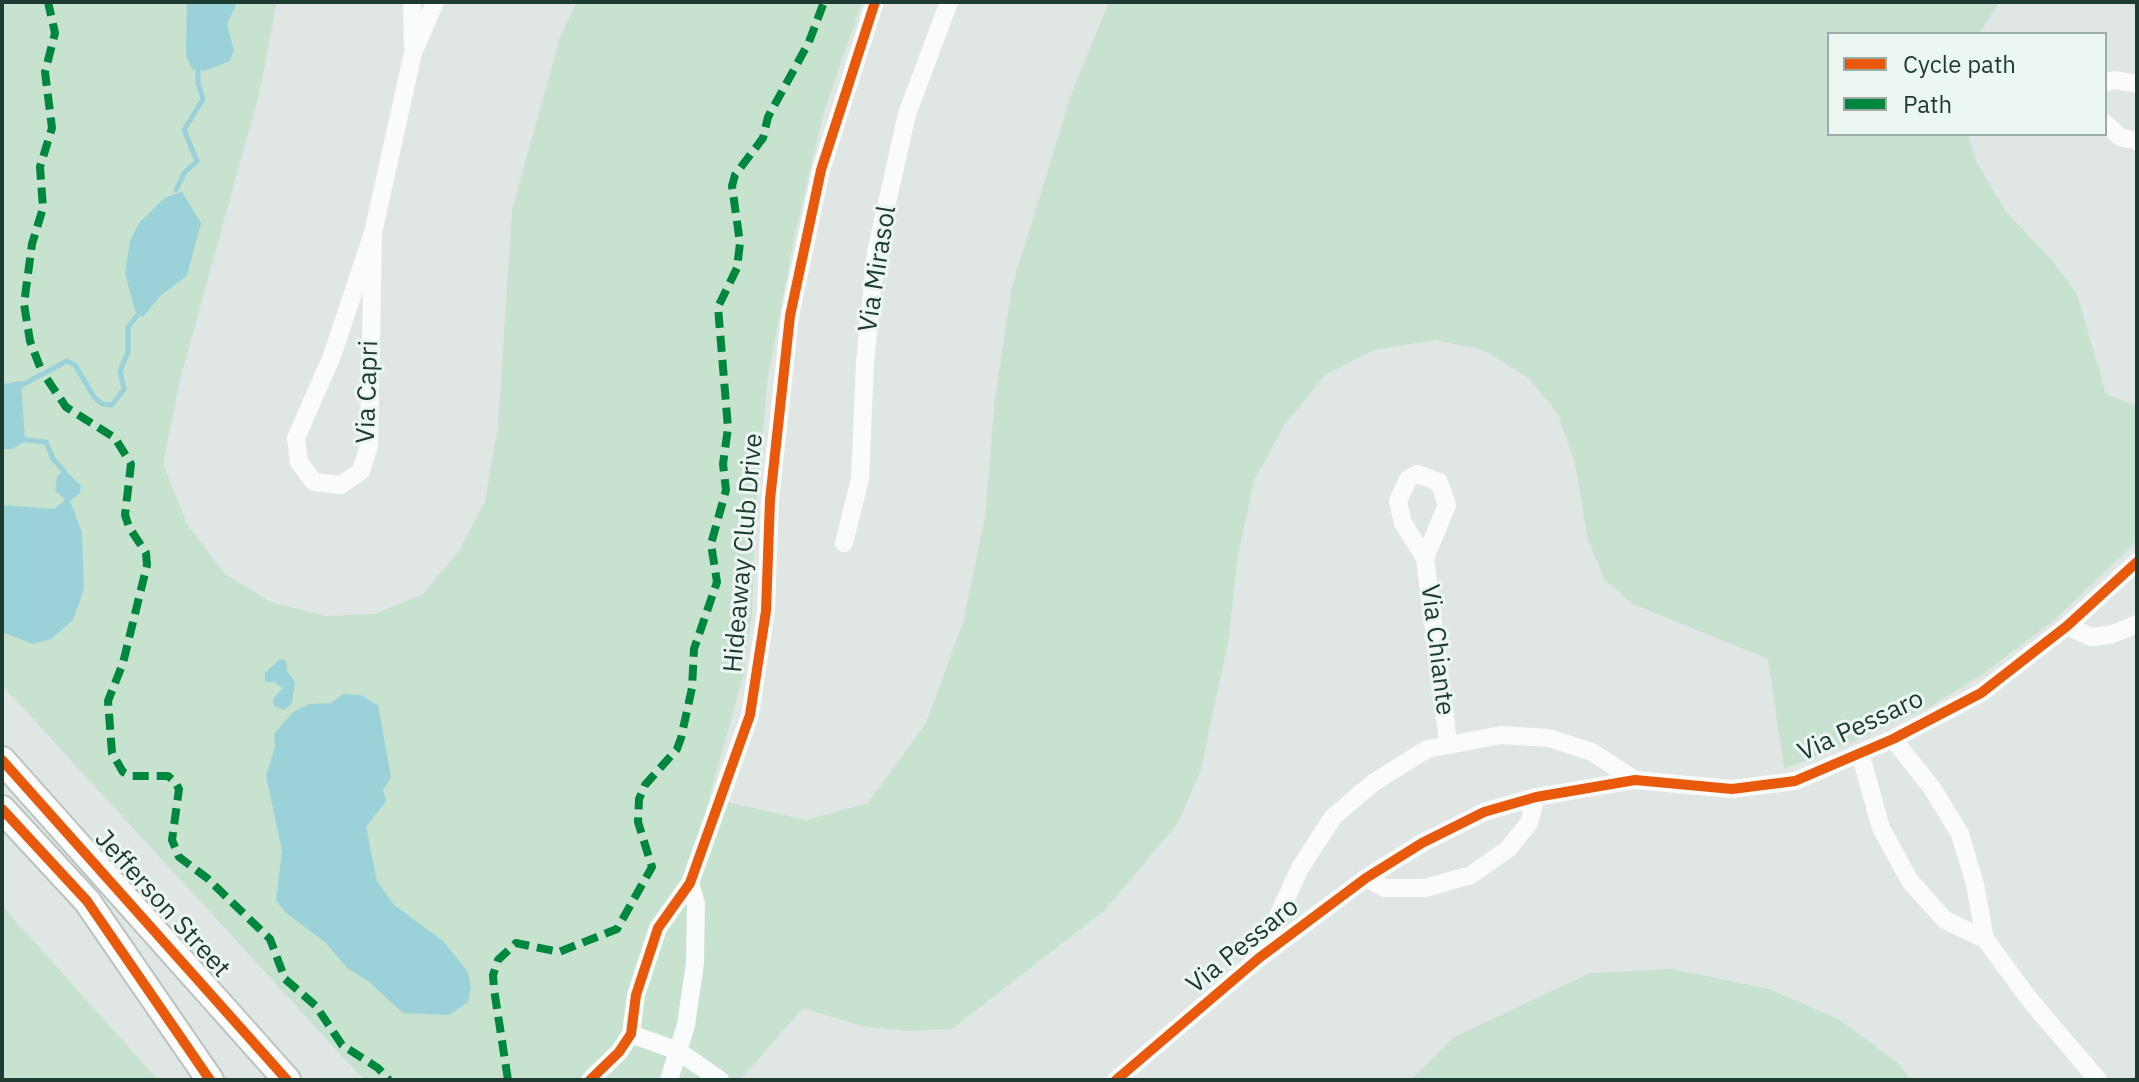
<!DOCTYPE html>
<html>
<head>
<meta charset="utf-8">
<style>
  body { margin:0 }
  #map { position:relative; width:2139px; height:1082px; overflow:hidden; background:#e0e6e3; font-family:"IBM Plex Sans",sans-serif }
  canvas { display:block }
  .frame { position:absolute; inset:0; border:4px solid #1d3b32; pointer-events:none }
  .legend { position:absolute; left:1827px; top:32px; width:280px; height:104px; box-sizing:border-box; background:#edf7f2; border:2px solid #9aaca5; margin:0; padding:10px 14px; list-style:none; font-size:24px; color:#1d3b32 }
  .legend li { display:flex; align-items:center; gap:16px; height:40px }
  .legend b { width:40px; border:2px solid #9aaca5 }
</style>
</head>
<body>
<div id="map">
<canvas width="2139" height="1082"></canvas>
<div class="frame"></div>
<ul class="legend">
<li><b style="height:10px;background:#e8590c"></b>Cycle path</li>
<li><b style="height:10px;background:#00873e"></b>Path</li>
</ul>
</div>
<script>
const ctx = document.querySelector('canvas').getContext('2d');
ctx.lineJoin = 'round';
function paint(path, color) {
  ctx.fillStyle = color;
  ctx.fill(path, 'evenodd');
}
function toPath(rows) {
  const path = new Path2D();
  for (const r of rows) {
    path.moveTo(r[0], r[1]);
    for (let i = 2; i < r.length; i += 2) path.lineTo(r[i], r[i + 1]);
  }
  return path;
}
function strokePath(path, color, width, dash) {
  ctx.strokeStyle = color;
  ctx.lineWidth = width;
  ctx.lineCap = dash ? 'butt' : 'round';
  ctx.setLineDash(dash || []);
  ctx.stroke(path);
}
function write(font, color, halo, rows, align = 'center') {
  ctx.font = font + ' "IBM Plex Sans",sans-serif';
  ctx.lineWidth = 6;
  ctx.setLineDash([]);
  ctx.textBaseline = 'middle';
  ctx.strokeStyle = halo;
  ctx.fillStyle = color;
  for (const [text, x, y, turn = 0] of rows) {
    ctx.save();
    ctx.translate(x, y);
    ctx.rotate((+turn || 0) * Math.PI / 180);
    ctx.textAlign = isNaN(turn) ? turn : align;
    if (halo) ctx.strokeText(text, 0, 0);
    ctx.fillText(text, 0, 0);
    ctx.restore();
  }
}
paint(toPath([
  [5,2,277,2,259,94,180,380,163,464,187,524,225,574,271,602,325,616,375,614,423,594,459,551,485,501,498,427,512,210,560,37,577,2,862,2,824,111,795,234,768,376,755,518,752,615,743,677,709,798,806,820,868,803,926,723,963,623,985,517,995,398,1012,286,1072,92,1109,2,1999,2,1979,34,1829,34,1829,134,1968,134,1976,161,2005,211,2051,259,2077,294,2106,394,2137,406,2137,541,2054,620,1983,674,1931,706,1823,755,1784,768,1768,659,1633,604,1605,580,1588,540,1575,463,1558,414,1529,378,1483,350,1436,340,1373,350,1325,375,1285,424,1254,480,1237,561,1229,637,1201,769,1178,823,1105,910,952,1029,907,1031,861,1026,803,1008,740,1080,364,1080,2,685,2,24],
  [2,906,158,1080,2,1080],
  [1671,969,1769,989,1838,1019,1898,1063,1911,1080,1411,1080,1452,1038,1590,973]
]), '#c7e2cf');
paint(toPath([
  [187,2,237,2,227,25,234,50,230,61,205,71,192,69,186,55],
  [182,192,201,223,187,276,161,295,143,317,135,311,125,273,130,241,139,223,164,198],
  [21,381,25,441,13,449,3,449,2,384],
  [65,470,81,486,80,493,70,501,82,532,84,589,73,620,51,639,33,644,2,632,2,505,54,509,65,500,55,490,57,476],
  [280,659,286,660,287,671,295,682,292,703,284,710,274,706,273,699,283,688,274,682,265,682,265,673],
  [343,694,360,695,378,705,391,777,383,790,386,801,366,827,377,881,394,905,443,941,468,972,471,988,468,1002,449,1015,403,1013,368,981,347,968,326,943,285,912,276,900,282,851,266,776,275,747,274,734,293,712,309,704,331,703]
]), '#9bd2d9');
strokePath(toPath([
  [176,190,185,172,197,161,184,130,203,99,198,83,198,71],
  [22,385,67,361,75,365,94,397,102,404,112,405,124,389,120,371,128,352,128,327,141,311],
  [19,439,46,442,53,459,64,471]
]), '#9bd2d9', 5);
const secondary = toPath([
  [2,760,287,1080],
  [2,809,87,901,210,1080]
]);
strokePath(secondary, '#b9c3bf', 30);
strokePath(toPath([
  [412,2,413,46],
  [2105,83,2115,80,2137,84],
  [2105,123,2120,137,2137,141],
  [373,233,369,446,361,471,341,485,314,482,299,462,296,438,332,356,373,233,413,53,435,2],
  [844,543,860,479,865,362,876,252,907,114,949,2],
  [1425,558,1447,505,1439,482,1417,474,1408,479,1398,501,1403,523,1425,558,1448,742],
  [2067,626,2091,637,2110,635,2137,624],
  [1893,739,1932,788,1960,834,1975,884,1985,939,2030,1000,2098,1080],
  [1860,753,1881,828,1910,881,1945,920,1985,939],
  [1366,878,1385,888,1425,888,1471,875,1508,849,1529,823,1536,797],
  [1260,955,1300,868,1333,817,1373,783,1427,749,1501,735,1549,738,1592,752,1635,780],
  [631,1034,678,1051,720,1080],
  [590,1080,619,1052,631,1034,636,995,658,928,690,883,750,715,766,611,770,500,790,316,821,170,875,2],
  [669,1080,686,1025,695,963,696,904,690,883],
  [1116,1080,1259,958,1366,878,1422,843,1484,812,1536,797,1635,780,1732,789,1795,781,1893,739,1981,693,2067,626,2137,562]
]), '#fafbfb', 18);
strokePath(secondary, '#fafbfb', 26);
strokePath(toPath([
  [40,367,30,341,24,304,32,244,43,208,40,167,52,128,45,72,55,33,48,2],
  [47,379,66,407,115,438,131,464,125,515,129,527,146,553,147,565,123,663,108,701,112,753,123,772,131,776,168,776,175,782,179,789,172,840,179,857,207,878,270,939,285,979,316,1006,342,1045,378,1068,389,1080],
  [508,1080,494,989,493,975,498,960,516,943,559,952,617,929,652,867,638,822,639,799,645,785,677,749,681,738,692,688,694,649,717,582,711,544,726,490,723,464,728,428,718,307,737,268,740,243,732,186,735,175,763,138,768,117,809,42,824,2]
]), '#00873e', 8, [16, 8]);
strokePath(toPath([
  [2,760,287,1080],
  [2,809,87,901,210,1080],
  [590,1080,619,1052,631,1034,636,995,658,928,690,883,750,715,766,611,770,500,790,316,821,170,875,2],
  [1116,1080,1259,958,1366,878,1422,843,1484,812,1536,797,1635,780,1732,789,1795,781,1893,739,1981,693,2067,626,2137,562]
]), '#e8590c', 10);
write('26px', '#1d3b32', '#edf7f2', [
  ["Via Mirasol",878,269,-81],
  ["Via Capri",368,392,-88],
  ["Hideaway Club Drive",744,553,-85],
  ["Via Chiante",1437,650,83],
  ["Via Pessaro",1861,726,-25],
  ["Jefferson Street",162,904,48],
  ["Via Pessaro",1243,946,-39]
]);
</script>
</body>
</html>
